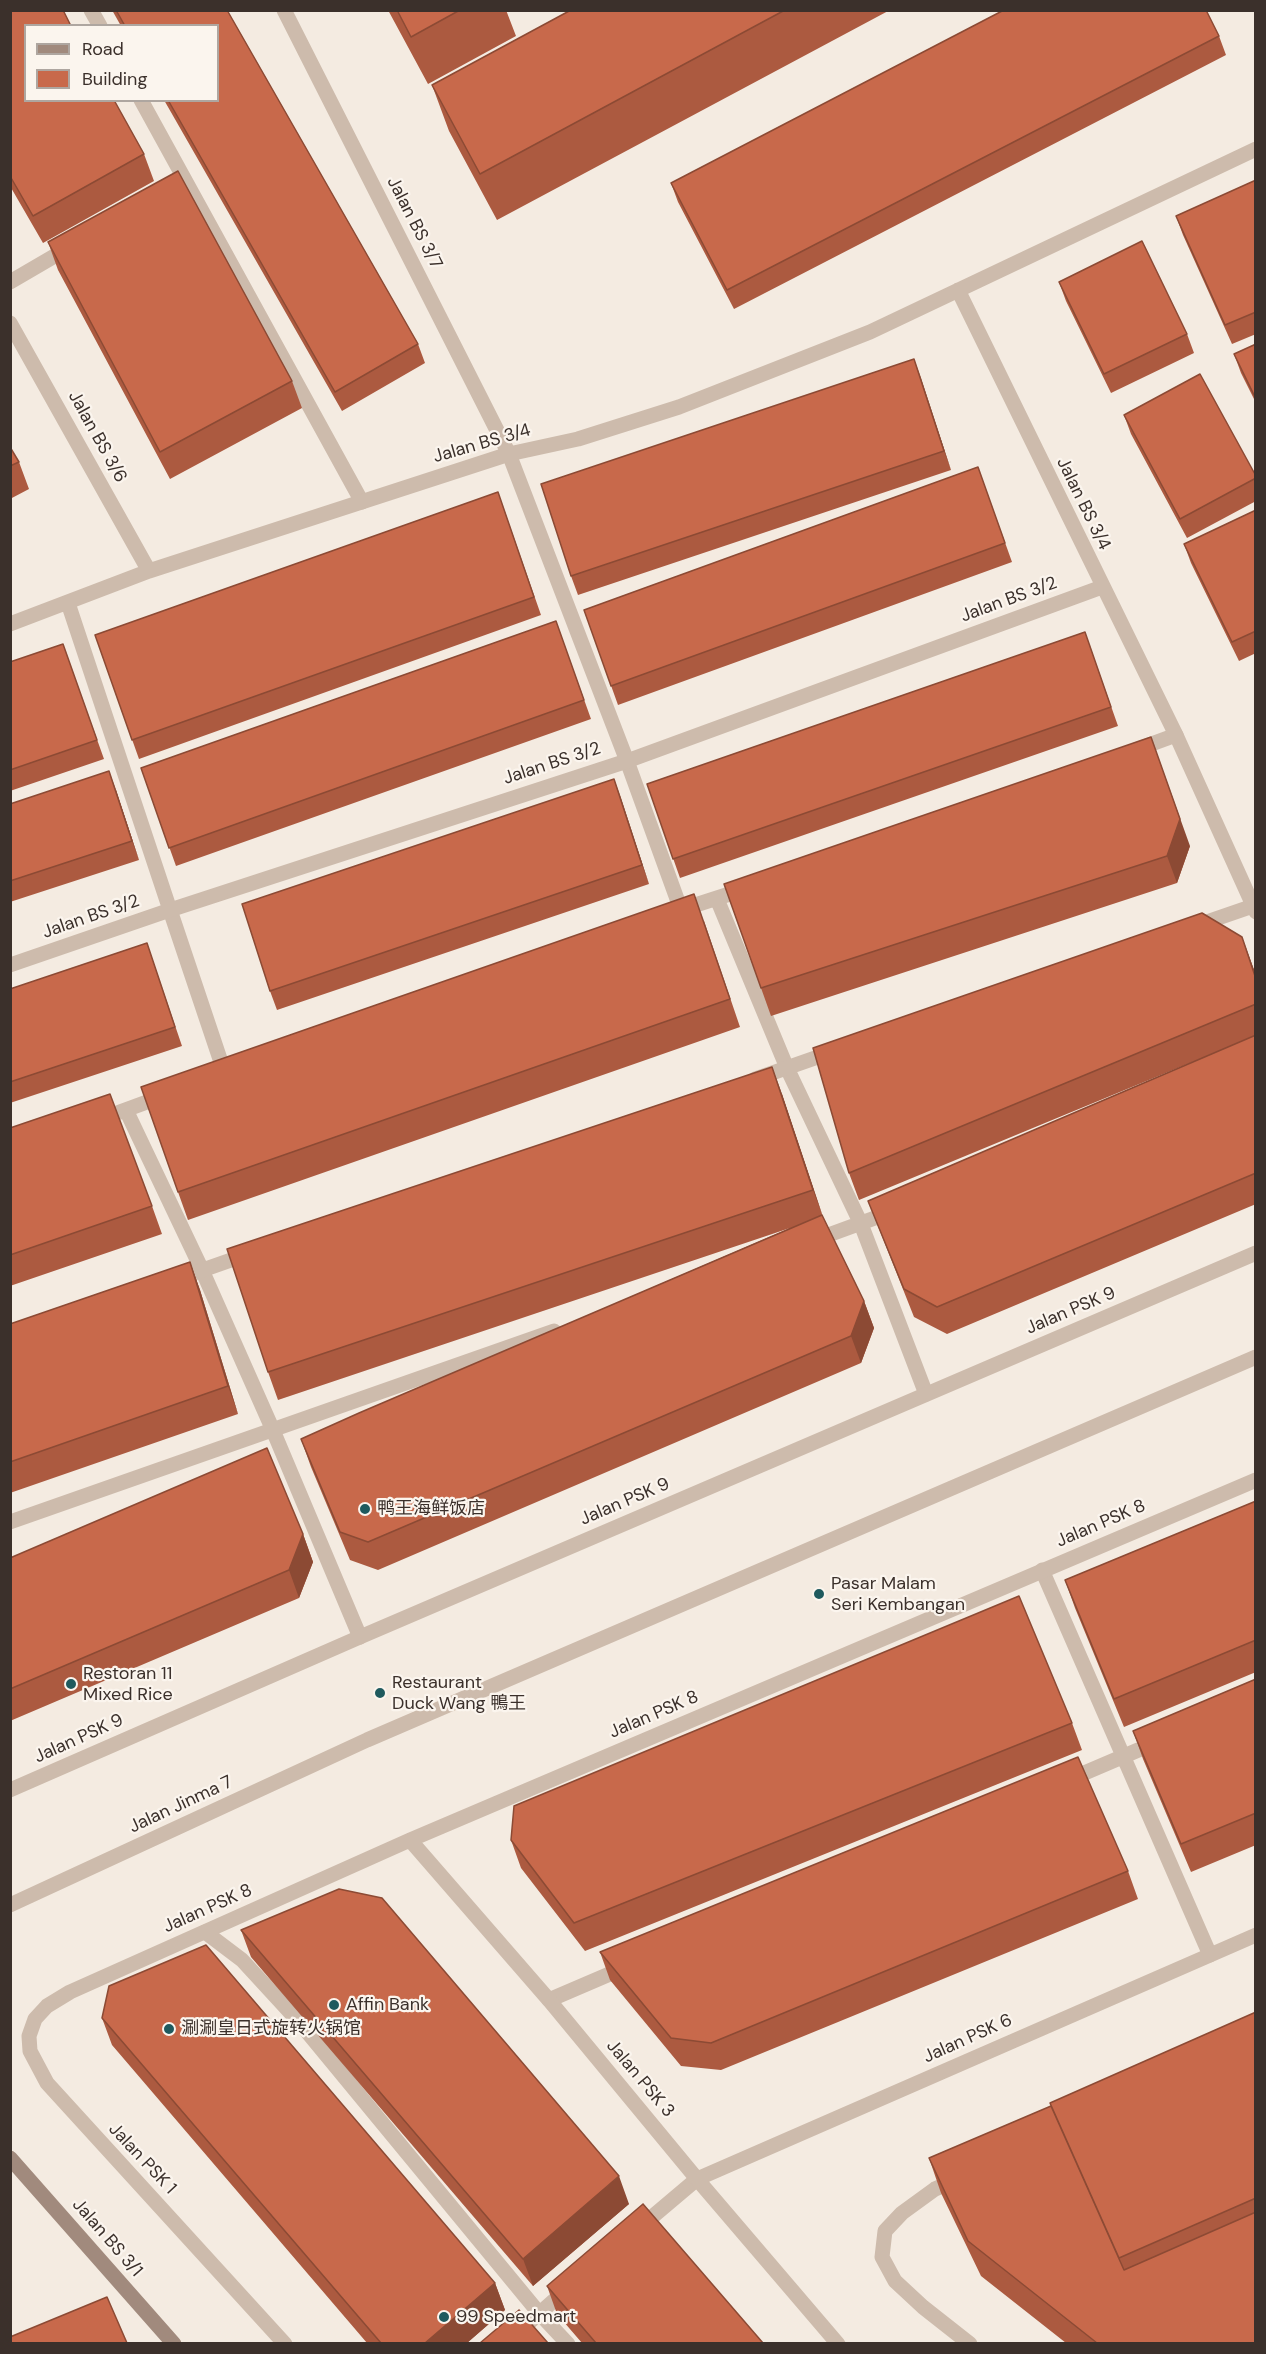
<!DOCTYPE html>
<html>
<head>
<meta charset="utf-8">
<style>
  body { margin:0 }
  #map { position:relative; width:1266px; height:2354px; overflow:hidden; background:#f4ebe1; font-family:"DM Sans",sans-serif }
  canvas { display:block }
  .frame { position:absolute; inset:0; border:12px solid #3b302b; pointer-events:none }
  .legend { position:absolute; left:24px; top:24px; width:195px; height:78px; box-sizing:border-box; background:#fbf5ee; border:2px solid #aea6a0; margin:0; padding:8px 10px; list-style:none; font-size:18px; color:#3b302b }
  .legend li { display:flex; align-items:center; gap:12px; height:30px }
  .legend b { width:30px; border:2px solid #aea6a0 }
</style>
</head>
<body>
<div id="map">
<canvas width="1266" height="2354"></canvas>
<div class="frame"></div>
<ul class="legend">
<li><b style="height:8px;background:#a18a7d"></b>Road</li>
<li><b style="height:16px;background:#c8694b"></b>Building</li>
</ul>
</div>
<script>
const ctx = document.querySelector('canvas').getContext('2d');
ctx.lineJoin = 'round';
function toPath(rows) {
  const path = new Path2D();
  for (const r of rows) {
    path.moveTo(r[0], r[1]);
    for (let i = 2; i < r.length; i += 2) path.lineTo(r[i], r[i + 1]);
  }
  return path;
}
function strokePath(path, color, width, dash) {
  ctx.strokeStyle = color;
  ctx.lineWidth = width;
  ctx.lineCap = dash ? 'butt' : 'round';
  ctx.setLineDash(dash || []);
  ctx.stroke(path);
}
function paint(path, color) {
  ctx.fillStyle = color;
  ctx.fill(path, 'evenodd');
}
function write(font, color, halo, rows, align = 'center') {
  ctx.font = font + ' "DM Sans","Noto Sans SC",sans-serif';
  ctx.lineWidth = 4.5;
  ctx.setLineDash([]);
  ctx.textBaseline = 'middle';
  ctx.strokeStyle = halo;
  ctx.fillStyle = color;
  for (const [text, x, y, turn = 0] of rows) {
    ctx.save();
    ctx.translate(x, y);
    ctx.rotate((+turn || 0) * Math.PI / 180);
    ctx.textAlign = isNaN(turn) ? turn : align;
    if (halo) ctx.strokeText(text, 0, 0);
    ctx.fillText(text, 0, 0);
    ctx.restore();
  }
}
strokePath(toPath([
  [91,10,100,26],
  [141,100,362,502],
  [1135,750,1176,735],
  [627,761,681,910],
  [717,899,787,1068,861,1224,926,1394],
  [170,910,224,1071],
  [680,910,745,889],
  [126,1110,202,1270,272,1428,360,1637],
  [98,1120,166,1095],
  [812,1241,894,1211],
  [10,1522,554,1331],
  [1042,1570,1210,1955],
  [1068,1780,1157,1742],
  [205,1932,242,1960,299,2022,539,2313,568,2344],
  [549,2000,626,1967],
  [956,2180,935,2189,902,2213,885,2231,882,2257,895,2281,923,2307,970,2344],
  [639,2228,697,2179],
  [505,2344,568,2288]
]), '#cdbbac', 15);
strokePath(toPath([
  [284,10,509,454,627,761],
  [10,282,70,247],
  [958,290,1176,735,1256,912],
  [10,323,149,571],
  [68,603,170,910],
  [10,624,149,571,509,454,578,439,679,407,870,332,1256,149],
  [1195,926,1253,906],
  [10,965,170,910,627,761,1102,587],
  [755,1079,835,1051],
  [177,1279,251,1253],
  [10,1790,360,1637,1256,1253],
  [410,1840,549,2000,697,2179,838,2344],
  [10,1905,367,1740,1256,1357],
  [697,2179,1256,1935],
  [285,2344,47,2083,30,2051,29,2036,35,2019,47,2006,70,1992,410,1840,1256,1480]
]), '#cdbbac', 15);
strokePath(toPath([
  [10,2158,174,2344]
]), '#a18a7d', 15);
paint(toPath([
  [10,10,144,154,154,181,43,243,10,186],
  [112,10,227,10,418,344,425,363,342,411,164,100,218,100,218,26,121,26],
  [388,10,506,10,516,36,428,84],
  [571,10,890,10,497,220,449,131,432,85],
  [1219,36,1226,55,734,309,678,202,671,183],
  [1256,180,1256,334,1232,344,1183,235,1176,216],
  [48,242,292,381,302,408,170,479,58,270],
  [1059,282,1187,334,1194,353,1111,393,1066,301],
  [1256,344,1256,403,1241,373,1234,354],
  [914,359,951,470,578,595,571,576],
  [1124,415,1256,476,1256,501,1187,538,1131,434],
  [10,447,19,462,29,489,10,499],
  [978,467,1012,562,618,705,584,610],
  [498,492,541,615,139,759,95,635],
  [1256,510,1256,653,1239,661,1191,563,1184,544],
  [556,621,591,719,176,866,141,768],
  [1085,632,1118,726,680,878,647,784],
  [63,644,104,759,10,791,10,662],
  [614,779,649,884,277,1010,270,991],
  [116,790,139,860,10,902,10,804],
  [1190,846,1177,883,771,1016,724,884],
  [704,921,740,1027,188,1220,178,1192],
  [1242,937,1256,975,1256,1204,947,1334,914,1317,868,1201,1202,1058,859,1200,849,1173],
  [147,943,182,1046,10,1103,10,989],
  [782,1094,823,1217,864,1301,874,1328,861,1363,378,1570,350,1560,311,1467,301,1439,790,1228,278,1400,268,1372],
  [10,1128,152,1206,162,1234,10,1286],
  [190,1262,200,1290,238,1414,10,1493,10,1324],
  [1256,1501,1256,1672,1124,1727,1075,1608,1065,1580],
  [303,1534,313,1562,299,1598,10,1721,10,1558],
  [1256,1679,1256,1845,1191,1872,1143,1759,1133,1731],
  [1072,1723,1082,1750,585,1951,521,1868,511,1840],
  [1128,1871,1138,1899,721,2070,681,2066,610,1980,600,1952],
  [241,1930,629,2204,533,2286,251,1957],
  [1256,2012,1256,2343,1066,2343,981,2276,941,2193,929,2158,1051,2106],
  [102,2018,495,2283,505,2310,467,2343,367,2343,112,2045],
  [547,2286,763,2343,582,2343,557,2314]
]), '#ac5a40');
paint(toPath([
  [914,359,921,378,951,470,944,451],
  [1151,737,1190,846,1177,883,1167,856],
  [109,771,116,790,139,860,132,841],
  [614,779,621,798,649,884,642,865],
  [1242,937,1252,965,1256,975,1256,979],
  [772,1067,782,1094,823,1217,813,1190],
  [190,1262,200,1290,238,1414,228,1386],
  [864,1301,874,1328,861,1363,851,1336],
  [303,1534,313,1562,299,1598,289,1570],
  [619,2176,629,2204,533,2286,523,2259],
  [495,2283,505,2310,467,2343,425,2343]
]), '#8c4a34');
const building = toPath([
  [10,10,63,10,71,26,26,26,26,100,114,100,144,154,33,216,10,176,10,10],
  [116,10,227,10,418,344,335,392,168,100,218,100,218,26,125,26,116,10],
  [397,10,460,10,411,37,397,10],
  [571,10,785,10,480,174,432,85,571,10],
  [1004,10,1206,10,1219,36,727,290,671,183,1004,10],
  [178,171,292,381,160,452,48,242,178,171],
  [1256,180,1256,312,1225,325,1176,216,1256,180],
  [1142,241,1187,334,1104,374,1059,282,1142,241],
  [1256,344,1256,399,1234,354,1256,344],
  [914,359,944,451,571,576,541,484,914,359],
  [1200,374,1256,476,1256,478,1180,519,1124,415,1200,374],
  [10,447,19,462,10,466,10,447],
  [978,467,1005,543,611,686,584,610,978,467],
  [498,492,534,597,132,740,95,635,498,492],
  [1256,510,1256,631,1232,642,1184,544,1256,510],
  [556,621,584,700,169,848,141,768,556,621],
  [1085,632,1111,707,673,859,647,784,1085,632],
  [63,644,97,740,10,770,10,662,63,644],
  [1151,737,1180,819,1167,856,761,988,724,884,1151,737],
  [109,771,132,841,10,881,10,804,109,771],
  [614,779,642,865,270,991,242,904,614,779],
  [694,894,730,999,178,1192,141,1087,694,894],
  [1202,913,1242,937,1256,979,1256,1004,849,1173,813,1048,1202,913],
  [147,943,175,1027,10,1082,10,989,147,943],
  [1256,1035,1256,1173,937,1307,904,1289,868,1201,1256,1035],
  [772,1067,813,1190,268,1372,227,1249,772,1067],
  [110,1094,152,1206,10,1255,10,1128,110,1094],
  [822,1215,864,1301,851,1336,368,1542,340,1532,301,1439,359,1413,822,1215],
  [190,1262,228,1386,10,1462,10,1324,190,1262],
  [267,1448,303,1534,289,1570,10,1689,10,1558,267,1448],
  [1256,1501,1256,1640,1114,1699,1065,1580,1256,1501],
  [1019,1596,1072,1723,574,1923,511,1840,514,1806,1019,1596],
  [1256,1679,1256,1813,1181,1844,1133,1731,1256,1679],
  [1078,1757,1128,1871,711,2043,671,2038,600,1952,1078,1757],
  [339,1889,382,1898,619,2176,523,2259,241,1930,339,1889],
  [206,1945,495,2283,425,2343,381,2343,102,2018,109,1986,206,1945],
  [1256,2012,1256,2198,1119,2258,1050,2103,1256,2012],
  [1051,2106,1124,2270,1256,2212,1256,2343,1097,2343,968,2241,929,2158,1051,2106],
  [643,2204,763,2343,596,2343,547,2286,643,2204],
  [107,2297,127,2343,10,2343,10,2337,107,2297],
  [519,2310,548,2343,480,2343,519,2310]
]);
paint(building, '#c8694b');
strokePath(building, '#8c4a34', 1.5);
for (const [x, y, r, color] of [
  [365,1509,6,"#1f5a5e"],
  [819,1594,6,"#1f5a5e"],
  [71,1684,6,"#1f5a5e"],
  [380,1693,6,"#1f5a5e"],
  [334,2005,6,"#1f5a5e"],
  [169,2029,6,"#1f5a5e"],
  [444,2317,6,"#1f5a5e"]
]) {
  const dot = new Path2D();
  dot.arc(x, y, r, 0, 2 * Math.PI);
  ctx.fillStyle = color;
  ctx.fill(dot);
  strokePath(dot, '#fbf5ee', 2);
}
write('18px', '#3b302b', '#fbf5ee', [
  ["Jalan BS 3/7",414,223,63],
  ["Jalan BS 3/6",97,437,61],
  ["Jalan BS 3/4",482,444,-16],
  ["Jalan BS 3/4",1083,504,64],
  ["Jalan BS 3/2",1009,600,-20],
  ["Jalan BS 3/2",552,764,-18],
  ["Jalan BS 3/2",91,917,-19],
  ["Jalan PSK 9",1071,1311,-23],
  ["Jalan PSK 9",625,1502,-23],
  ["Jalan PSK 8",1101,1524,-23],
  ["Jalan PSK 8",654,1715,-23],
  ["Jalan PSK 9",79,1739,-24],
  ["Jalan Jinma 7",181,1805,-25],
  ["Jalan PSK 8",208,1909,-24],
  ["Jalan PSK 6",968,2039,-24],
  ["Jalan PSK 3",640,2079,50],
  ["Jalan PSK 1",142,2159,47],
  ["Jalan BS 3/1",107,2238,49]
]);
write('18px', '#3b302b', '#fbf5ee', [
  ["鸭王海鲜饭店",377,1509],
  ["Pasar Malam",831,1584],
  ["Seri Kembangan",831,1605],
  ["Restoran 11",83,1674],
  ["Mixed Rice",83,1695],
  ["Restaurant",392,1683],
  ["Duck Wang 鴨王",392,1704],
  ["Affin Bank",346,2005],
  ["涮涮皇日式旋转火锅馆",181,2029],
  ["99 Speedmart",456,2317]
], 'left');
</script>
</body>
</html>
